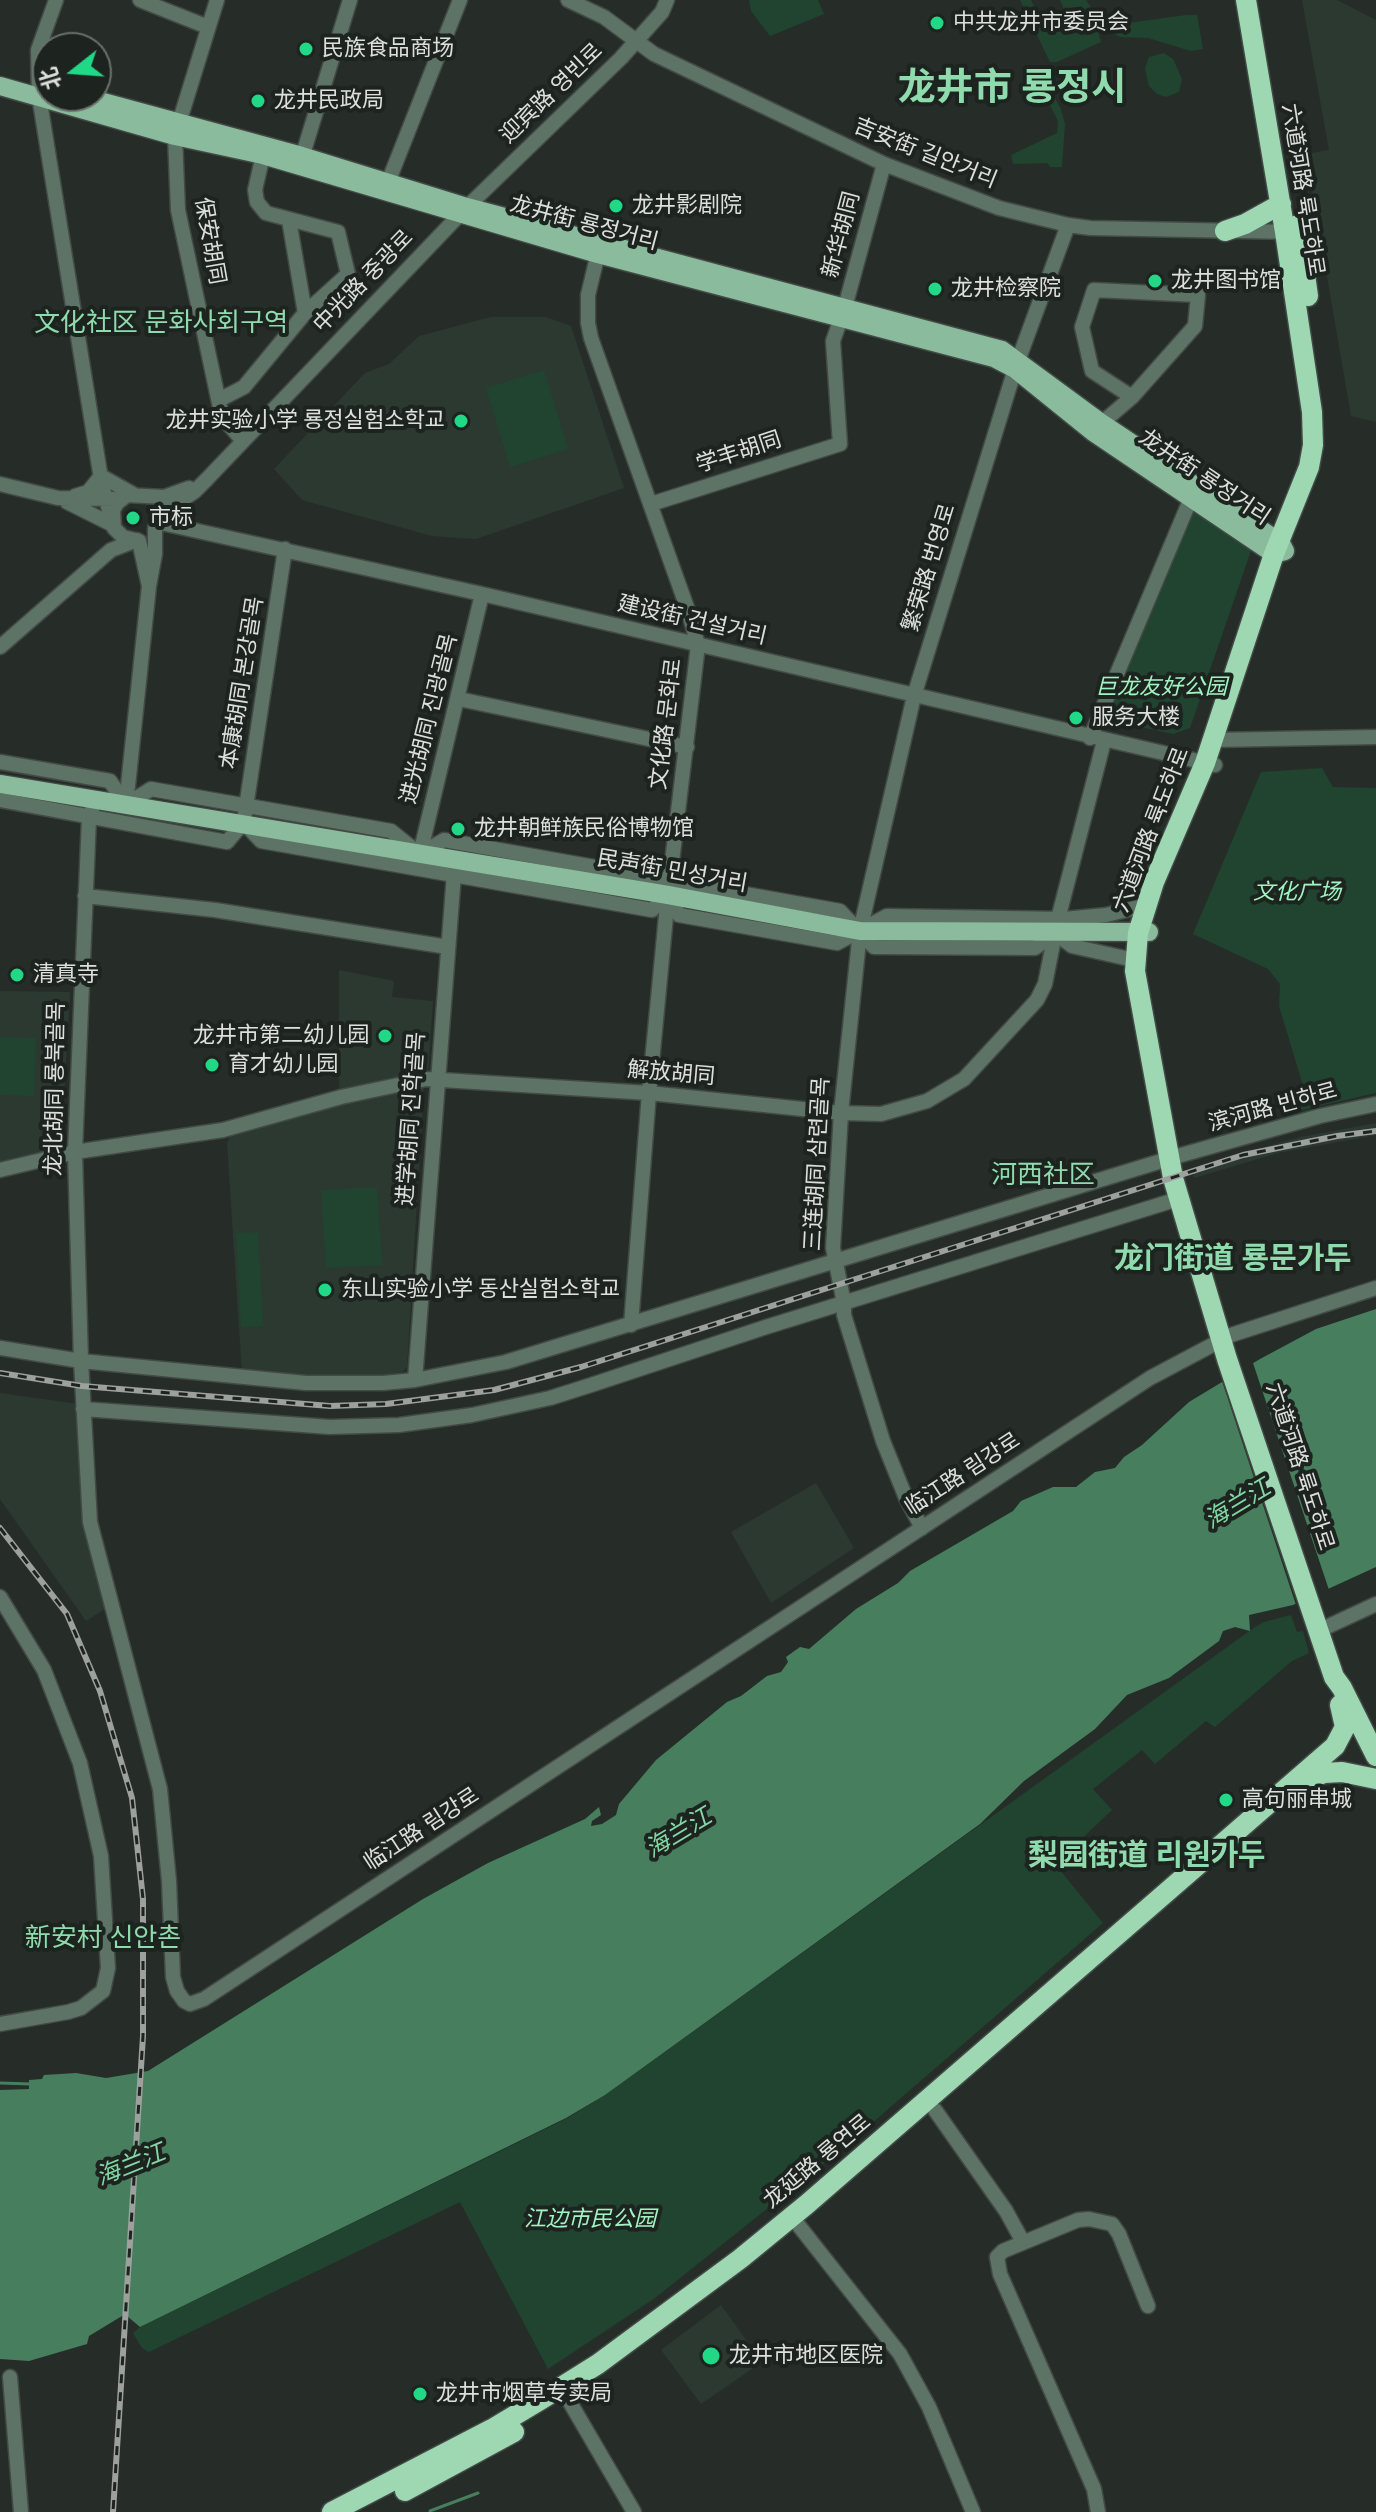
<!DOCTYPE html>
<html>
<head>
<meta charset="utf-8">
<style>
  body { margin:0 }
  #map { position:relative; width:1376px; height:2512px; overflow:hidden; background:#262d29; font-family:"Times New Roman","Noto Sans SC",serif }
  canvas { display:block }
  .north { position:absolute; left:32px; top:32px; width:80px; height:80px; box-sizing:border-box; background:#1d241f; border:2px solid #696f6b; border-radius:50%; rotate:253deg; font-size:22px; font-weight:700; line-height:32px; text-align:center; color:#dce0dd }
  .north::after { content:''; display:block; margin:auto; width:28px; height:36px; background:#21d887; clip-path:polygon(50% 0,100% 100%,50% 72%,0 100%) }
</style>
</head>
<body>
<div id="map">
<canvas width="1376" height="2512"></canvas>
<div class="north">北</div>
</div>
<script>
const ctx = document.querySelector('canvas').getContext('2d');
ctx.lineJoin = 'round';
function paint(path, color) {
  ctx.fillStyle = color;
  ctx.fill(path, 'evenodd');
}
function toPath(rows) {
  const path = new Path2D();
  for (const r of rows) {
    path.moveTo(r[0], r[1]);
    for (let i = 2; i < r.length; i += 2) path.lineTo(r[i], r[i + 1]);
  }
  return path;
}
function strokePath(path, color, width, dash) {
  ctx.strokeStyle = color;
  ctx.lineWidth = width;
  ctx.lineCap = dash ? 'butt' : 'round';
  ctx.setLineDash(dash || []);
  ctx.stroke(path);
}
function write(font, color, halo, rows, align = 'center') {
  ctx.font = font + ' "Times New Roman","Noto Sans SC","Noto Sans KR",serif';
  ctx.lineWidth = 8;
  ctx.setLineDash([]);
  ctx.textBaseline = 'middle';
  ctx.strokeStyle = halo;
  ctx.fillStyle = color;
  for (const [text, x, y, turn = 0] of rows) {
    ctx.save();
    ctx.translate(x, y);
    ctx.rotate((+turn || 0) * Math.PI / 180);
    ctx.textAlign = isNaN(turn) ? turn : align;
    if (halo) ctx.strokeText(text, 0, 0);
    ctx.fillText(text, 0, 0);
    ctx.restore();
  }
}
paint(toPath([
  [1302,0,1337,0,1376,20,1376,422,1351,416,1306,154,1329,150],
  [491,317,546,317,571,326,624,488,476,539,432,536,302,500,274,469,365,373,389,364,419,336],
  [339,970,394,981,392,997,433,1001,428,1071,426,1074,339,1093],
  [0,991,70,992,61,1147,0,1166],
  [424,1085,407,1367,402,1372,386,1375,360,1377,242,1372,227,1143,230,1137,344,1101],
  [1376,1123,1376,1135,1278,1153,1194,1178,1192,1168,1300,1137],
  [0,1393,78,1404,106,1608,86,1621,0,1499],
  [816,1483,854,1548,771,1603,731,1532],
  [721,2305,762,2362,701,2404,661,2350]
]), '#2c3930');
paint(toPath([
  [749,0,818,0,824,14,770,36,751,11],
  [1020,0,1031,0,1039,17,1057,11,1060,17,1066,14,1060,0,1086,0,1092,9,1101,42,1057,62,1050,62],
  [1186,15,1197,15,1203,49,1191,51,1148,38,1120,37,1111,32,1106,26],
  [1164,53,1173,59,1182,79,1179,92,1166,97,1157,94,1149,86,1145,68,1149,57],
  [1048,85,1061,109,1065,124,1062,167,1050,167,1047,163,1013,164,1011,155,1057,133,1058,121,1041,87],
  [544,370,568,449,510,467,486,388],
  [1193,505,1255,539,1190,728,1173,734,1104,719],
  [1322,768,1333,787,1376,788,1376,1093,1293,1112,1289,1105,1305,1092,1279,1006,1280,984,1268,969,1193,934,1261,772],
  [0,1037,36,1038,34,1096,0,1095],
  [377,1187,382,1265,326,1268,321,1190],
  [258,1232,263,1326,241,1327,236,1233],
  [1291,1615,1297,1632,1303,1631,1309,1653,1292,1661,1215,1727,1206,1721,1155,1764,1142,1750,1093,1789,1112,1810,1055,1864,1103,1923,842,2149,655,2298,548,2369,460,2202,149,2352,142,2348,133,2333,140,2327,566,2119,605,2095,1255,1627,1264,1622]
]), '#204430');
paint(toPath([
  [1376,1309,1376,1567,1293,1605,1249,1615,1250,1631,1235,1627,1223,1631,1219,1641,1169,1678,1127,1695,1095,1729,1024,1781,980,1824,605,2095,566,2118,140,2327,127,2316,122,2316,89,2336,87,2344,29,2361,0,2359,0,2090,29,2089,29,2080,42,2079,44,2075,76,2073,106,2078,148,2071,423,1899,488,1863,585,1819,599,1807,601,1815,592,1821,591,1826,602,1824,616,1815,619,1804,656,1760,727,1702,741,1696,767,1676,781,1672,788,1662,786,1657,800,1647,809,1649,856,1609,898,1583,910,1571,1013,1511,1021,1501,1053,1487,1076,1487,1095,1472,1115,1468,1124,1457,1142,1445,1189,1402,1260,1359,1316,1329]
]), '#477e5e');
paint(toPath([
  [1252,1360,1330,1593,1297,1608,1221,1378]
]), '#262d29');
strokePath(toPath([
  [0,2083,31,2084],
  [430,2511,478,2493]
]), '#477e5e', 3);
const minor = toPath([
  [56,0,38,50,39,96,102,485,113,525],
  [140,0,208,27],
  [217,0,175,136,178,210,222,417,243,441],
  [568,0,604,17,654,54,884,164,999,208,1068,225,1090,228,1291,232],
  [300,164,350,0],
  [385,190,460,0],
  [289,220,305,313],
  [600,245,588,295,588,323,591,338,689,613,698,645,668,895,649,1093,631,1325],
  [219,400,244,387,305,313,348,274,338,232,266,213,257,202,255,190,263,155],
  [1096,428,1132,397,1195,326,1198,295,1094,290,1082,327,1092,371,1132,397],
  [0,484,58,498,114,499],
  [75,496,88,492,101,476,133,494],
  [67,502,113,525],
  [651,504,840,444,833,341,845,307,884,164],
  [158,516,194,492,207,479,467,207,621,58,662,12,667,0],
  [157,522,482,594,1215,765],
  [155,528,155,554,149,586,139,541,123,537,114,528,113,510,117,503,127,495,164,497,189,488],
  [0,647,111,550,137,540],
  [459,699,687,747],
  [1090,738,1191,498],
  [1213,740,1376,737],
  [0,762,110,781,126,805],
  [0,800,227,842,243,823],
  [95,801,89,818,75,1152,81,1361,90,1522,160,1789,169,1881,173,1977,177,1991,184,2001,190,2004,204,1999,1150,1378,1231,1335,1376,1288],
  [126,805,151,789,391,831,417,852],
  [126,805,149,586],
  [245,814,285,549],
  [244,823,261,841,652,910,668,895],
  [420,854,444,840,840,911,874,947,1035,948,1055,933],
  [420,854,482,594],
  [669,895,679,915,837,943,887,916,1064,919,1106,915,1147,905],
  [85,896,215,910,448,947],
  [1055,933,1072,946,1134,960],
  [0,1170,75,1152,223,1130,341,1097,426,1079,649,1093,841,1113,881,1114,927,1101,964,1079,1037,1000,1045,984,1058,919,1104,741],
  [0,1348,81,1361,306,1383,383,1383,415,1380,506,1362,1181,1155,1320,1116,1376,1104],
  [415,1380,455,861],
  [83,1409,330,1427,399,1425,472,1415,550,1398,591,1385,766,1327,1178,1199],
  [922,1528,906,1498,883,1441,844,1315,844,1303,833,1248,841,1113,860,931,914,696,1015,369,1068,225],
  [0,1597,44,1670,80,1763,101,1856,108,1968,103,1991,81,2008,68,2012,0,2024],
  [1318,1631,1376,1604],
  [935,2110,1006,2211,1023,2242],
  [792,2217,900,2354,929,2407,973,2512],
  [10,2377,21,2512],
  [561,2387,634,2512],
  [1098,2512,1094,2489,1000,2274,997,2257,1003,2251,1078,2220,1089,2219,1112,2224,1119,2234,1148,2306]
]);
const major = toPath([
  [0,86,175,136,263,155,598,254,994,358,1015,369,1093,432,1274,554,1285,551,1281,543,1100,422,1002,350,467,207,302,156,81,96],
  [0,784,668,895,860,931,1149,932]
]);
const highway = toPath([
  [1246,0,1285,232,1312,412,1313,445,1309,467,1274,554,1205,763,1154,882,1138,933,1135,971,1173,1178,1227,1359,1334,1677,1342,1688,1376,1756],
  [1298,225,1308,296],
  [1225,231,1245,224,1281,204],
  [1302,1781,1324,1773,1342,1772,1376,1779],
  [405,2491,514,2432],
  [332,2512,492,2429,542,2399,598,2364,740,2259,806,2205,1335,1746,1345,1727,1340,1705]
]);
strokePath(minor, '#434a46', 17);
strokePath(major, '#434a46', 21);
strokePath(highway, '#434a46', 23);
strokePath(minor, '#5c7365', 14);
strokePath(major, '#8bbb9d', 18);
strokePath(highway, '#9dd8b3', 20);
const rail = toPath([
  [0,1373,82,1386,330,1406,386,1404,494,1390,581,1367,1243,1155,1337,1136,1376,1131],
  [0,1528,67,1614,100,1691,132,1798,143,1899,143,2036,113,2512]
]);
strokePath(rail, '#9ca19e', 6);
strokePath(rail, '#1d241f', 3, [9]);
for (const [x, y, r, color] of [
  [937,23,8,"#21d887"],
  [306,49,8,"#21d887"],
  [258,101,8,"#21d887"],
  [616,206,8,"#21d887"],
  [1155,281,8,"#21d887"],
  [935,289,8,"#21d887"],
  [461,421,8,"#21d887"],
  [133,518,8,"#21d887"],
  [1076,718,8,"#21d887"],
  [458,829,8,"#21d887"],
  [17,975,8,"#21d887"],
  [385,1036,8,"#21d887"],
  [212,1065,8,"#21d887"],
  [325,1290,8,"#21d887"],
  [1226,1800,8,"#21d887"],
  [711,2356,10,"#21d887"],
  [420,2394,8,"#21d887"]
]) {
  const dot = new Path2D();
  dot.arc(x, y, r, 0, 2 * Math.PI);
  ctx.fillStyle = color;
  ctx.fill(dot);
  strokePath(dot, '#1d241f', 3);
}
write('22px', '#dce0dd', '#1d241f', [
  ["中共龙井市委员会",953,23],
  ["民族食品商场",322,49],
  ["龙井民政局",274,101],
  ["龙井影剧院",632,206],
  ["龙井图书馆",1171,281],
  ["龙井检察院",951,289],
  ["龙井实验小学 룡정실험소학교",445,421,"right"],
  ["市标",149,518],
  ["服务大楼",1092,718],
  ["龙井朝鲜族民俗博物馆",474,829],
  ["清真寺",33,975],
  ["龙井市第二幼儿园",369,1036,"right"],
  ["育才幼儿园",228,1065],
  ["东山实验小学 동산실험소학교",341,1290],
  ["高句丽串城",1242,1800],
  ["龙井市地区医院",729,2356],
  ["龙井市烟草专卖局",436,2394]
], 'left');
write('22px', '#dce0dd', '#1d241f', [
  ["迎宾路 영빈로",552,94,-44],
  ["吉安街 길안거리",925,154,22],
  ["六道河路 륙도하로",1302,190,81],
  ["龙井街 룡정거리",584,224,15],
  ["新华胡同",842,235,-75],
  ["保安胡同",209,241,80],
  ["中光路 중광로",364,282,-46],
  ["学丰胡同",739,453,-18],
  ["龙井街 룡정거리",1204,478,34],
  ["繁荣路 번영로",930,568,-73],
  ["建设街 건설거리",692,621,13],
  ["本康胡同 본강골목",243,683,-81],
  ["进光胡同 진광골목",430,719,-76],
  ["文化路 문화로",667,724,-83],
  ["六道河路 륙도하로",1152,830,-69],
  ["民声街 민성거리",672,872,10],
  ["解放胡同",671,1074,5],
  ["龙北胡同 룡북골목",56,1089,-89],
  ["滨河路 빈하로",1273,1108,-15],
  ["进学胡同 진학골목",412,1119,-86],
  ["三连胡同 삼련골목",818,1164,-87],
  ["六道河路 륙도하로",1299,1467,72],
  ["临江路 림강로",963,1475,-33],
  ["临江路 림강로",422,1830,-33],
  ["龙延路 룡연로",818,2162,-40]
]);
write('italic 22px', '#a0f4c1', '#1d241f', [
  ["巨龙友好公园",1161,688],
  ["文化广场",1297,893],
  ["江边市民公园",590,2220]
]);
write('italic 24px', '#83d7a5', '#1d241f', [
  ["海兰江",1238,1505,-31],
  ["海兰江",679,1834,-31],
  ["海兰江",131,2166,-22]
]);
write('26px', '#8fdbad', '#1d241f', [
  ["文化社区 문화사회구역",161,324],
  ["河西社区",1043,1176],
  ["新安村 신안촌",103,1939]
]);
write('bold 30px', '#8fdbad', '#1d241f', [
  ["龙门街道 룡문가두",1233,1260],
  ["梨园街道 리원가두",1147,1857]
]);
write('bold 38px', '#8fdbad', '#1d241f', [
  ["龙井市 룡정시",1012,90]
]);
</script>
</body>
</html>
